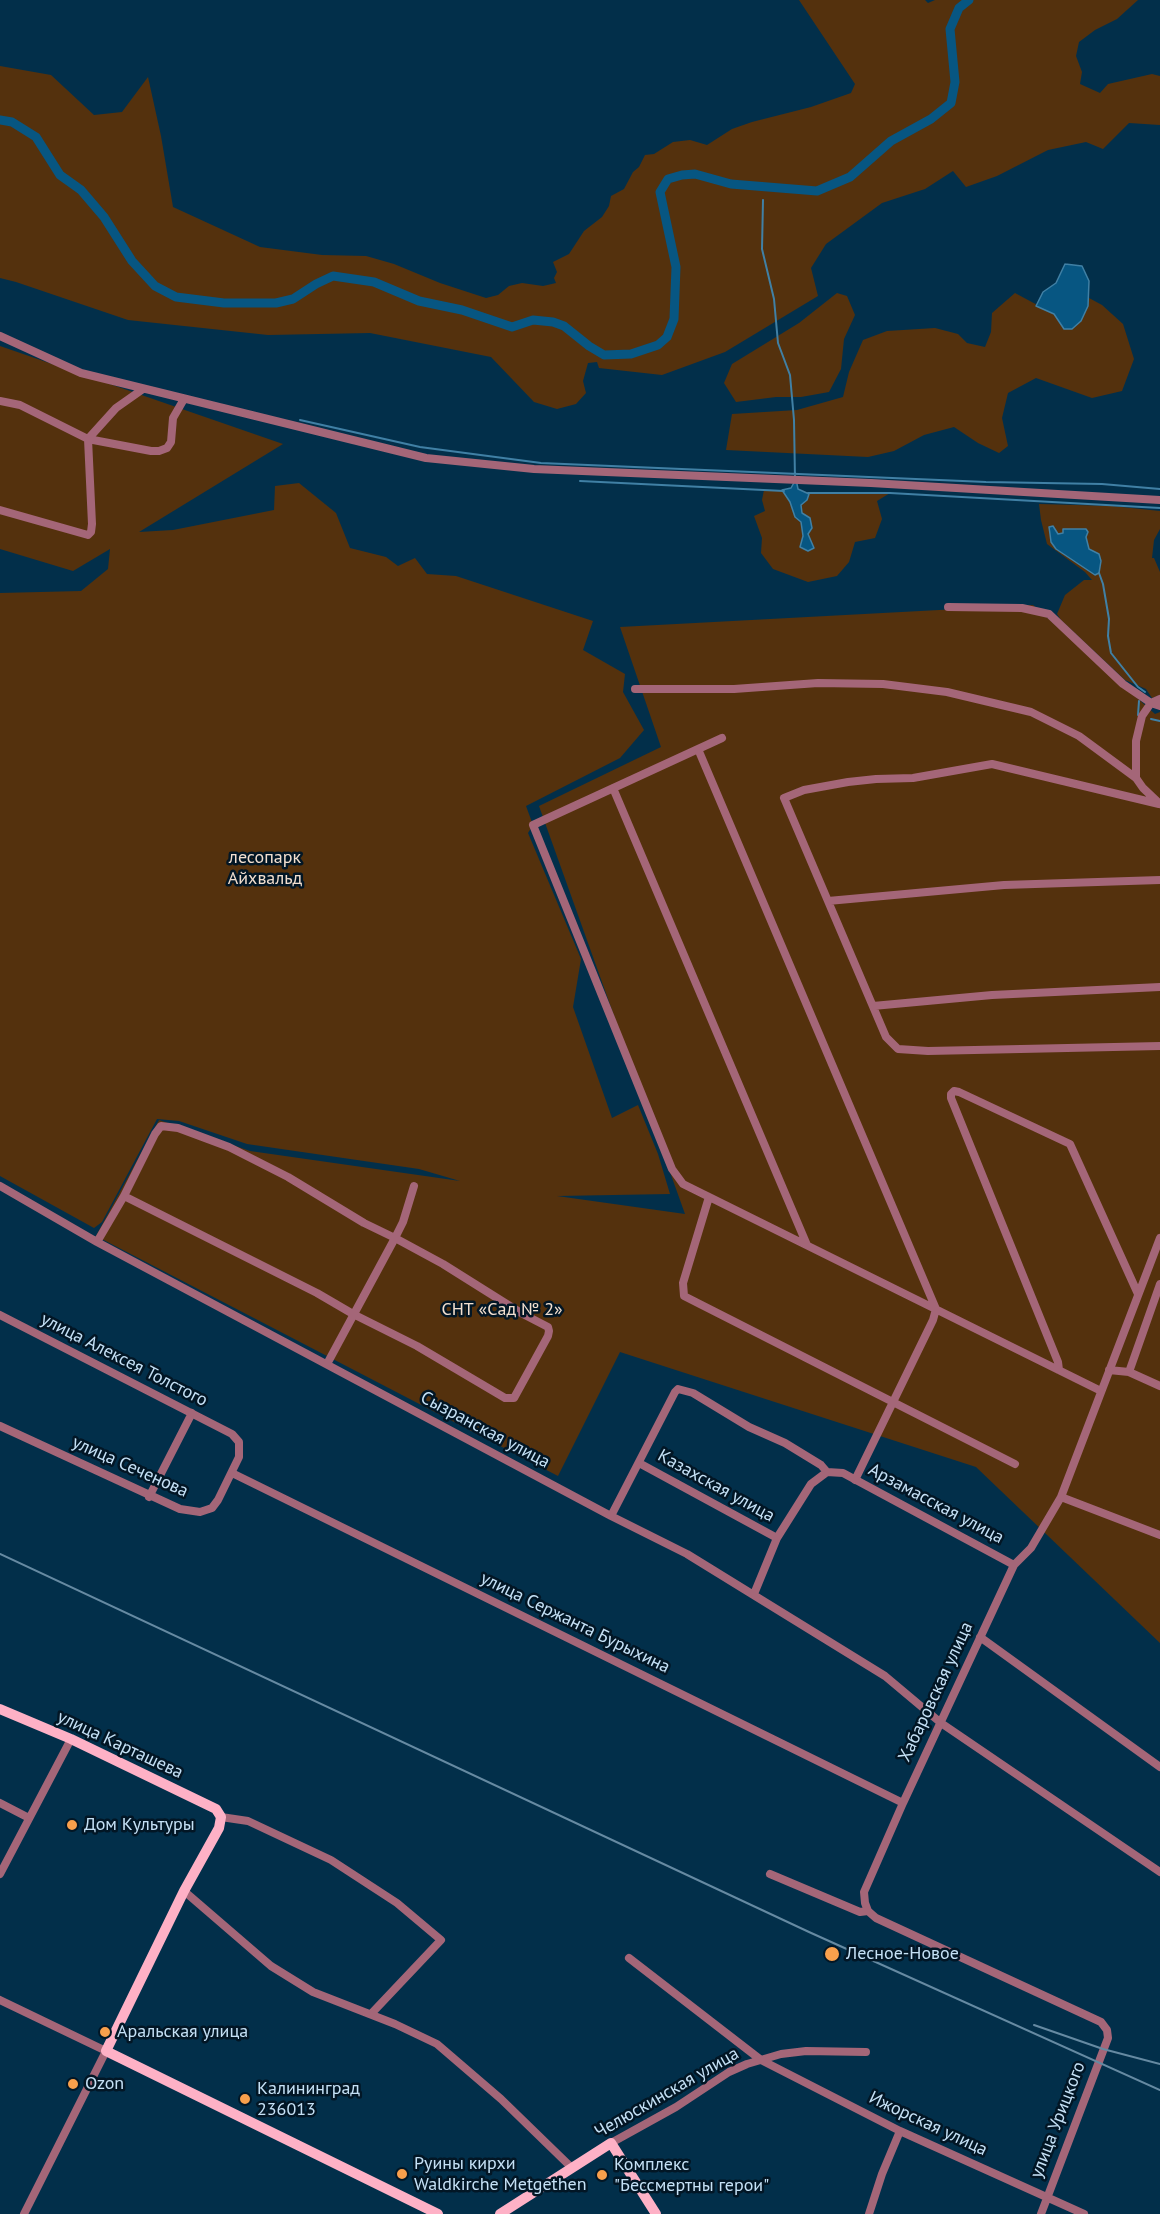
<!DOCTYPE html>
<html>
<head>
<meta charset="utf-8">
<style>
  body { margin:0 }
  canvas { display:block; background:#022f4a }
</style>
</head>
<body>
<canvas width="1160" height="2214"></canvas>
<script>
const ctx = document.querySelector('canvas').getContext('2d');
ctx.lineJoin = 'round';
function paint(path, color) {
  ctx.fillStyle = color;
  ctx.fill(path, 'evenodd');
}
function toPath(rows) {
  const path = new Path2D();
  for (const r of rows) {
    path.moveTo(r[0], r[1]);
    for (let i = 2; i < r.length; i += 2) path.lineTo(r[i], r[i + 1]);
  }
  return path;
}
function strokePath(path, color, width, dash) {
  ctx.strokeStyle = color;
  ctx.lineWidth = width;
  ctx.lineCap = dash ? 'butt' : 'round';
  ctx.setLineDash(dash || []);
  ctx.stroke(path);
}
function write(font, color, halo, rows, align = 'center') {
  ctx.font = font + ' "PT Sans",sans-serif';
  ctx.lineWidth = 5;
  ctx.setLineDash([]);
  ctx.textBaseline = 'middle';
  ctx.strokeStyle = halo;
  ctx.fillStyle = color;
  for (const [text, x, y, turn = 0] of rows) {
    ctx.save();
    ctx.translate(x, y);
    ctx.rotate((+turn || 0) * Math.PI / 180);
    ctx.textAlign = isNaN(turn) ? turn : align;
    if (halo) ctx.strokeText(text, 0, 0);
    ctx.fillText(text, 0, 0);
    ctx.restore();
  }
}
paint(toPath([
  [799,0,925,0,928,3,935,0,1138,0,1117,19,1095,30,1079,42,1076,56,1082,72,1080,84,1100,93,1108,84,1152,74,1160,76,1160,125,1129,123,1103,149,1086,142,1048,150,997,176,966,187,953,171,925,189,882,203,826,244,811,268,818,296,725,352,662,375,599,368,597,362,588,363,583,381,586,393,576,404,557,409,534,402,491,357,370,333,268,335,128,320,16,282,0,278,0,66,51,75,94,115,122,112,148,77,161,136,173,207,260,247,322,255,366,256,394,264,440,283,486,298,498,295,509,286,522,283,543,286,556,283,554,278,557,272,553,262,569,254,584,231,602,217,609,206,611,196,624,189,633,172,639,167,645,155,654,154,673,142,690,140,707,145,732,129,752,122,811,107,851,93,855,84],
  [837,293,847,296,855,315,844,339,841,369,829,392,801,397,776,397,736,402,724,383,732,364,799,323],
  [1015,293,1054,314,1064,329,1081,321,1088,306,1089,298,1102,305,1123,324,1134,359,1122,391,1092,398,1036,378,1008,393,1002,418,1008,446,999,453,978,443,954,427,924,435,894,451,868,457,726,450,732,414,797,410,843,397,849,372,863,340,887,331,935,328,958,334,967,343,985,347,991,332,992,313],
  [0,346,283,444,139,532,173,530,274,510,275,486,299,483,336,513,350,548,386,557,398,566,415,558,427,574,456,576,593,621,583,650,625,674,623,692,644,730,620,758,526,806,533,825,528,833,581,959,573,1007,612,1118,638,1105,658,1154,670,1194,557,1196,685,1214,539,806,661,747,620,627,1033,605,1155,714,1160,712,1160,1643,976,1467,620,1352,558,1476,96,1236,159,1120,250,1151,460,1181,419,1169,247,1144,179,1121,157,1119,102,1222,94,1228,0,1176,0,593,81,591,108,569,110,549,73,571,0,549],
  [795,479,798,489,808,493,890,493,877,501,882,519,875,538,855,542,849,562,837,576,808,582,773,569,761,553,762,538,754,516,765,511,762,500,764,490,782,490,791,488],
  [1039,504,1112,506,1160,511,1160,529,1154,540,1152,558,1154,558,1160,572,1160,695,1152,698,1146,689,1125,680,1061,620,1057,614,1065,595,1084,580,1092,580,1085,572,1047,544,1041,520]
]), '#54310d');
const water = toPath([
  [1065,264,1082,266,1089,281,1088,306,1081,321,1072,329,1064,329,1054,314,1036,306,1043,292,1056,283,1065,264],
  [796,479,798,489,809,494,807,500,801,505,802,513,810,518,812,528,808,534,814,548,808,551,800,547,803,536,801,522,795,517,790,502,782,490,791,488,796,479],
  [1053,526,1058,534,1063,533,1063,529,1086,529,1088,532,1086,537,1089,549,1099,554,1101,561,1099,573,1095,575,1056,549,1051,542,1050,534,1049,527,1053,526]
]);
paint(water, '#075682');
strokePath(water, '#4080a5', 1.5);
strokePath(toPath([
  [763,200,762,249,774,299,778,343,790,375,794,420,795,479],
  [300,420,420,447,541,463,986,482,1102,484,1160,489],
  [580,481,784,491],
  [808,493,890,493,1160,508],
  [1099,573,1103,584,1109,619,1108,636,1111,653,1138,687,1145,692],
  [1138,715,1139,701],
  [1151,719,1160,721]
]), '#4080a5', 2);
strokePath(toPath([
  [0,120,12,122,36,137,60,175,81,190,104,217,132,261,155,286,176,297,224,303,276,303,293,299,316,284,333,276,374,282,419,301,462,310,512,327,533,320,553,322,564,326,589,346,604,355,631,354,658,345,667,337,674,319,676,267,660,192,668,179,682,175,695,174,731,184,817,191,850,177,891,141,931,119,951,103,955,82,950,29,959,8,969,0]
]), '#075682', 9);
strokePath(toPath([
  [0,336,81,373,426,458,534,469,871,483,1160,500],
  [0,401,20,405,88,439,116,408,143,389],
  [0,510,88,535,91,532,92,524,88,439,151,451,159,451,167,448,171,442,173,418,184,399],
  [948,607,1022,608,1049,614,1123,684,1151,703,1160,706],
  [635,689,734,689,818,683,883,684,947,692,1031,712,1079,736,1136,778],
  [722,738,533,825,672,1169,683,1184,1101,1391],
  [698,749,936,1309,933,1320,855,1480],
  [613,788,807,1245],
  [1159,804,992,764,913,778,876,779,848,782,804,790,784,798,886,1037,898,1049,928,1051,1160,1046],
  [1160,804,1143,788,1136,778,1136,741,1142,716,1151,703,1160,699],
  [828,901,1004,885,1160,880],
  [873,1006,992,995,1160,987],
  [0,1186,97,1242,611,1516,687,1554,885,1676,941,1723,1160,1872],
  [124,1196,317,1293,353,1314,417,1346,505,1398,514,1398,548,1336,549,1331,548,1327,521,1313,443,1264,395,1238,403,1222,414,1186],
  [709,1197,683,1283,684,1296,1015,1464],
  [97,1242,124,1196,155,1134,161,1126,178,1128,229,1147,288,1177,364,1223,395,1238,327,1364],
  [0,1315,232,1434,239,1442,239,1457,218,1500,212,1508,200,1512,180,1509,0,1426],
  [1059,1370,1058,1362,951,1098,951,1094,954,1091,959,1092,1070,1144,1138,1294],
  [1109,1370,1129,1372,1160,1284],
  [1129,1372,1160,1386],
  [639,1463,777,1538],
  [232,1473,903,1803],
  [149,1497,192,1413],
  [1061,1497,1160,1535],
  [611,1516,675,1392,678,1389,693,1393,749,1427,785,1443,821,1465,827,1472],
  [754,1594,777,1538,811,1484,827,1472,843,1473,1014,1565],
  [980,1637,1160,1767],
  [0,1803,29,1818],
  [221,1817,248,1821,331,1860,397,1903,441,1940,371,2014],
  [0,1874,71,1739],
  [770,1874,860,1912,868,1911],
  [184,1891,271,1966,313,1992,395,2024,437,2044,501,2099,572,2168],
  [629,1958,761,2060,900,2131,1084,2214],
  [0,2000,106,2051,24,2214],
  [611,2143,676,2107,729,2072,747,2064,781,2054,806,2051,866,2052],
  [869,2214,882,2174,900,2131],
  [1041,2214,1108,2038,1107,2030,1101,2022,876,1918,868,1911,865,1903,864,1892,903,1803,1014,1565,1031,1548,1061,1497,1160,1238]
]), '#a46678', 8);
strokePath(toPath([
  [0,1709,71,1739,216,1809,221,1817,219,1828,184,1891,106,2051,438,2214],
  [500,2214,611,2143,656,2214]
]), '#feb1c6', 10);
strokePath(toPath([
  [0,1554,809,1932,1160,2090],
  [1034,2025,1103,2049,1160,2064]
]), '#668aa2', 2);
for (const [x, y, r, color] of [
  [72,1825,6,"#f9a04c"],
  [832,1954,8,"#f9a04c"],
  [105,2032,6,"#f9a04c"],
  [73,2084,6,"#f9a04c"],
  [245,2099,6,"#f9a04c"],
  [402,2174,6,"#f9a04c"],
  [602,2175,6,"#f9a04c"]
]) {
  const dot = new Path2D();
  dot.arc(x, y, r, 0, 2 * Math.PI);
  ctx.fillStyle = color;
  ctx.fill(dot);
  strokePath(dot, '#021625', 2);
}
write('18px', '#f3dfcf', '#021625', [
  ["лесопарк",265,858],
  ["Айхвальд",265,879],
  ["СНТ «Сад № 2»",502,1310]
]);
write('18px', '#c5e1f6', '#021625', [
  ["улица Алексея Толстого",124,1360,27],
  ["Сызранская улица",485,1430,28],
  ["улица Сеченова",130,1467,24],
  ["Казахская улица",716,1486,29],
  ["Арзамасская улица",936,1504,28],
  ["улица Сержанта Бурыхина",575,1623,26],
  ["Хабаровская улица",936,1692,-65],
  ["улица Карташева",120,1745,25],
  ["Челюскинская улица",667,2093,-30],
  ["улица Урицкого",1058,2120,-69],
  ["Ижорская улица",928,2124,25]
]);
write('18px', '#c5e1f6', '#021625', [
  ["Дом Культуры",84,1825],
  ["Лесное-Новое",846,1954],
  ["Аральская улица",117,2032],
  ["Ozon",85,2084],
  ["Калининград",257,2089],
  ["236013",257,2110],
  ["Руины кирхи",414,2164],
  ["Waldkirche Metgethen",414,2185],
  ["Комплекс",614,2165],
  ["\"Бессмертны герои\"",614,2186]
], 'left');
</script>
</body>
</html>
